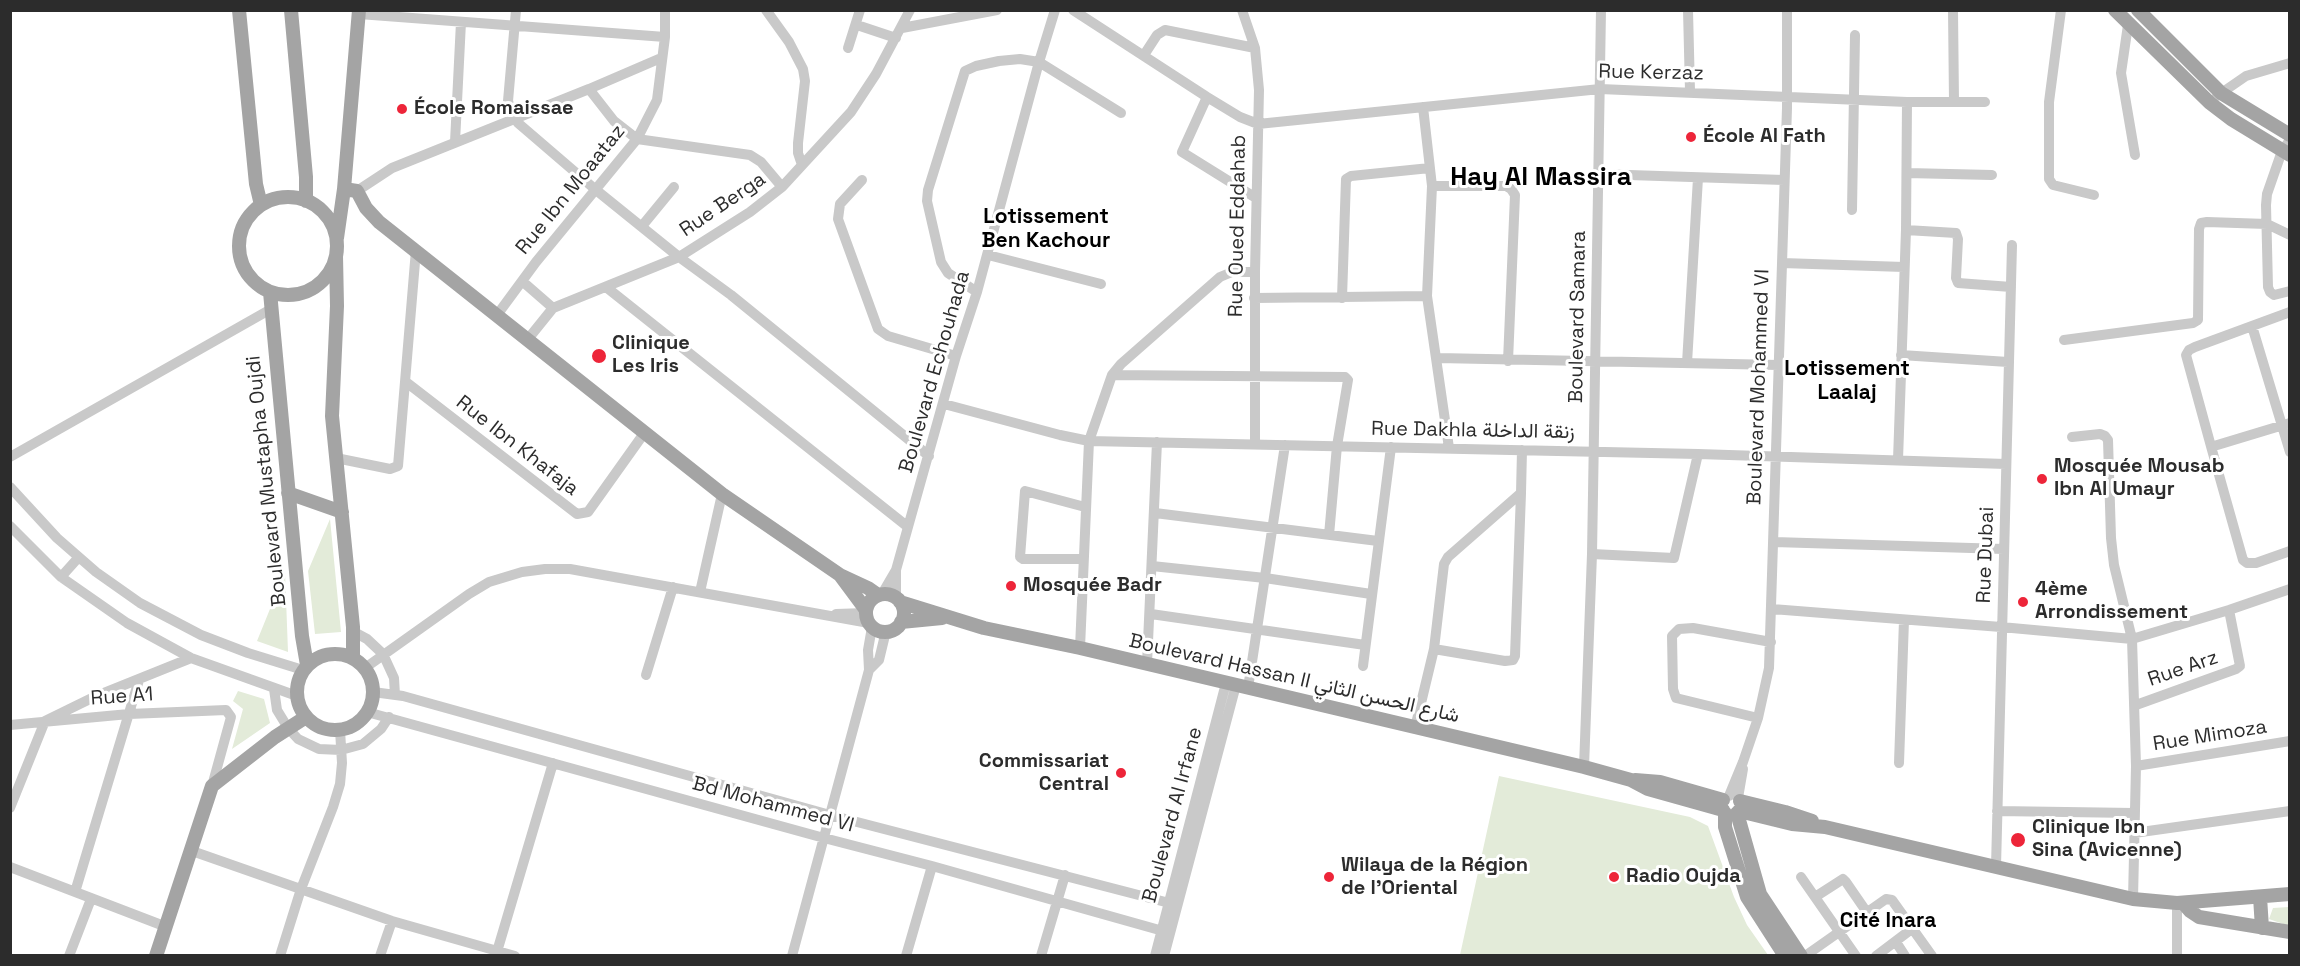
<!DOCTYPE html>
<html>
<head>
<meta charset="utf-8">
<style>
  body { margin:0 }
  #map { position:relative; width:2300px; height:966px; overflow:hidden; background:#fff; font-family:"Space Grotesk",sans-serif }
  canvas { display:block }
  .frame { position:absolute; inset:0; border:12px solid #2c2c2c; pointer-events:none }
</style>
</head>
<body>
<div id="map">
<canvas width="2300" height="966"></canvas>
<div class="frame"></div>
</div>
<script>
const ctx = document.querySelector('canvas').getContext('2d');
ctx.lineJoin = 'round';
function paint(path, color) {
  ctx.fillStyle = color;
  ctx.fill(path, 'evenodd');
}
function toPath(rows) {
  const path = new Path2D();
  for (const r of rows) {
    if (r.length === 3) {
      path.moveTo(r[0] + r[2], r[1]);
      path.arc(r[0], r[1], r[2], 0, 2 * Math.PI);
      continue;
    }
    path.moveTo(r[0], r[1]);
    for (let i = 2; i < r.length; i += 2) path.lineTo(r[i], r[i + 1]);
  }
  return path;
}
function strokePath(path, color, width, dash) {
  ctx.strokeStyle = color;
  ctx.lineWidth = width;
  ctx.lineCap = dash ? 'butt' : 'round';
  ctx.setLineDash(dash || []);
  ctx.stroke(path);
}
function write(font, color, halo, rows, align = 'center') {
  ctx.font = font + ' "Space Grotesk",Vazirmatn,sans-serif';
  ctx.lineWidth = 6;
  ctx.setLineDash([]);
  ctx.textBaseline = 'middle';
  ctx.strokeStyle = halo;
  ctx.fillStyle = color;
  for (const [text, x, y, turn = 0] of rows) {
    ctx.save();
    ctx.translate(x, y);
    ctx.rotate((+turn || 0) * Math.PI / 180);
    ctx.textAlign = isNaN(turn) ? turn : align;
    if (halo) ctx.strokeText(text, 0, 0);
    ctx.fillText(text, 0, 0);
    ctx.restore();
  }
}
paint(toPath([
  [330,519,341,632,315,634,308,571],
  [285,572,288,652,257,641],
  [238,691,264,699,270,723,232,749,243,709,233,701],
  [1499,776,1690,817,1708,826,1734,897,1747,925,1768,955,1460,955],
  [2289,907,2289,926,2269,919,2273,908]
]), '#e3ebd9');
strokePath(toPath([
  [516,10,508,101,512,114,518,123,596,190,679,257,731,295,929,456],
  [766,10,789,42,803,69,805,81,798,143,798,153,802,165],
  [1073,10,1207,97,1240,117,1258,124,1600,89,1907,102,1985,102],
  [1242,10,1255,48,1259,90,1255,272,1255,444],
  [1688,10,1690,91],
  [1953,10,1954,102],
  [2061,10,2049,102,2049,179,2053,185,2094,195],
  [359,14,665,37],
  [857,25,896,38],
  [2128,25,2121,73,2135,155],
  [902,28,997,10],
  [848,48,860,10],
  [1144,55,1157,35,1165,30,1255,48],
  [589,89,614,121,637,139,750,155,761,162,782,187],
  [2217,96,2246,76,2290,63],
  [1207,97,1182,152,1256,198],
  [1423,107,1432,186,1427,296,1449,448],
  [2290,140,2282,151,2267,194,2266,205,2268,287,2270,292,2274,295,2290,291],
  [455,142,461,22],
  [1907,173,1992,175],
  [1598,174,1784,180],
  [862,180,840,204,838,219,878,329,888,336,956,356],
  [1432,186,1506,186,1511,189,1515,195,1508,361],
  [357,191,392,168,589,89,661,58],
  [1852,210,1855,35],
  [642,226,674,187],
  [1906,230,1956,233,1958,239,1956,278,1958,283,2011,287],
  [988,255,1101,284],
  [1782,263,1904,267],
  [522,281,553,308],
  [606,287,908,527],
  [977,292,948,273,941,262,927,201,928,190,965,71,976,66,999,61,1020,59,1039,62,1121,113],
  [1254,298,1427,296],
  [1342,298,1346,179,1351,176,1430,168],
  [497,315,536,262,637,139,657,100,665,37,665,10],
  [2252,326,2290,452],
  [528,339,553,308,679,257,750,212,782,187,851,112,876,74,910,10],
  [2064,340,2193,323,2198,320,2199,229,2201,223,2207,222,2267,224,2290,235],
  [1901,355,2008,362],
  [1438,358,1779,365],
  [1687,363,1698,178],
  [1112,375,1345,377,1348,380,1337,446,1329,535],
  [406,382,577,514,588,512,645,432],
  [944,404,1060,435,1089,441,1698,454,2006,464],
  [2290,423,2214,446,2212,450,2243,560,2247,563,2256,563,2290,551],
  [2072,437,2100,434,2105,436,2108,440,2111,538,2114,565,2132,639,2136,766,2133,899],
  [2212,450,2186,355,2189,350,2195,347,2290,312],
  [10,457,271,309],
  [336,458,390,469,398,466,416,250],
  [1898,460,1906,230,1907,102],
  [10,487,57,538,96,572,140,603,201,635,248,653,303,670],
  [1155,513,1378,541],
  [10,526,61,577,127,623,191,658,297,696],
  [1774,542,2004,549],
  [1592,554,1674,558,1698,454],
  [1083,559,1023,559,1020,557,1025,491,1085,507],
  [1152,566,1265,578,1371,594],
  [61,577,78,558],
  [700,592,722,494],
  [882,594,896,570],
  [896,598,896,570,908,527,956,356,977,292,1039,62,1055,10],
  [1772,609,2001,627,2132,639,2229,610,2290,589],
  [836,614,866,613],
  [1151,614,1365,645],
  [354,632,367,639,383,654,394,678,395,695],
  [1080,648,1089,441,1112,375,1121,364,1220,277,1232,272,1255,272],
  [1434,649,1505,661,1513,660,1515,656,1521,493],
  [1147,664,1157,442],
  [1363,666,1391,447],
  [365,668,469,594,489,582,522,572,545,569,570,569,869,623],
  [869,670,879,660,886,631],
  [646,675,673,587],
  [1248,688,1285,445],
  [274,689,277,710,288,728,298,739,319,749,341,750,363,744,381,729,389,717],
  [373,692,403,696,830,815,1177,905],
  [2136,705,2236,669,2240,666,2229,610],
  [367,712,824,838,932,866,1170,933],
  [1758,718,1676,698,1673,689,1672,636,1679,629,1693,628,1771,642],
  [10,725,129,714,226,710,231,717,212,786],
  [1415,728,1434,649,1444,564,1448,557,1521,493,1522,450],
  [1899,763,1904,620],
  [2136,766,2290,741],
  [1584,767,1592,554,1601,10],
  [1729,796,1743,762,1758,718,1769,668,1787,108,1787,10],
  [1738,798,1743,769],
  [10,808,45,721,94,697,191,658],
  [1997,811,2134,813],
  [2134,833,2290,811],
  [192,851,392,921,515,956],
  [10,867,164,926],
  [1996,867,2012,245],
  [1801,877,1856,956],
  [75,892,139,680],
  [1815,897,1843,879,1846,882,1866,911],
  [2177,903,2177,956],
  [1896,942,1905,956],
  [496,955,553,763],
  [69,956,91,899],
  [280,956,301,889,333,807,340,784,342,763,340,730],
  [380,956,392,921],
  [792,956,869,670,868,650,872,627],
  [906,956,932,866],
  [1041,956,1065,875],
  [1155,956,1226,683],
  [1164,956,1236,685],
  [1805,956,1886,899,1892,900,1932,956],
  [1876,956,1913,928]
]), '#c9c9c9', 10);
strokePath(toPath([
  [239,10,256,184,261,205],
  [291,10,306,177,306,201],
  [2115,10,2210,103,2231,119,2290,155],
  [2138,10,2221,93,2290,135],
  [344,189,357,191,366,208,379,222,722,494,840,575,868,588,878,595],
  [288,246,49],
  [337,238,344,189,359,10],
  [336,256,337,306,332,416,353,627,353,658],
  [270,292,302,636,307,665],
  [288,493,342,512],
  [840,575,866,610],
  [885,613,19],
  [900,602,984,628,1080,648,1584,767,1631,780,1648,789,1723,810],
  [901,622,942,618],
  [335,692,38],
  [1635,780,1660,782,1723,800],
  [1740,801,1785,812,1812,821],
  [1739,811,1792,824,1825,827,2133,899,2177,903,2290,894],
  [1725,813,1725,827,1747,897,1785,956],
  [1737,813,1760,894,1801,956],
  [2260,897,2262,928],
  [2183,903,2190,911,2199,917,2290,932],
  [156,956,212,786,275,737,306,717]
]), '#a4a4a4', 14);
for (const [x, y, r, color] of [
  [402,109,6,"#ed2539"],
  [1691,137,6,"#ed2539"],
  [599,356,8,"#ed2539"],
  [2042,479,6,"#ed2539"],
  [1011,586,6,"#ed2539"],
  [2023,602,6,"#ed2539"],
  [1121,773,6,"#ed2539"],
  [2018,840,8,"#ed2539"],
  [1329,877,6,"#ed2539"],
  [1614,877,6,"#ed2539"]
]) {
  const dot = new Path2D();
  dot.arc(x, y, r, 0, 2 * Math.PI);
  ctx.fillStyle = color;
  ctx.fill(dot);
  strokePath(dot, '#fff', 2);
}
write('20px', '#2c2c2c', '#fff', [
  ["Rue Kerzaz",1651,73,1],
  ["Rue Ibn Moaataz",571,190,-51],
  ["Rue Berga",723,205,-34],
  ["Rue Oued Eddahab",1238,226,-89],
  ["Boulevard Samara",1578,317,-89],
  ["Boulevard Echouhada",935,372,-74],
  ["Boulevard Mohammed VI",1759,387,-88],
  ["Rue Dakhla زنقة الداخلة",1473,431,1],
  ["Rue Ibn Khafaja",517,446,38],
  ["Boulevard Mustapha Oujdi",267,481,-96],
  ["Rue Dubai",1986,555,-88],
  ["Rue Arz",2183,669,-19],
  ["Boulevard Hassan II شارع الحسن الثاني",1294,679,13],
  ["Rue A1",122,697,-4],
  ["Rue Mimoza",2210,736,-9],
  ["Bd Mohammed VI",773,805,15],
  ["Boulevard Al Irfane",1173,815,-75]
]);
write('bold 20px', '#2c2c2c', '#fff', [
  ["École Romaissae",414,109],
  ["École Al Fath",1703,137],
  ["Clinique",612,344],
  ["Les Iris",612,367],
  ["Mosquée Mousab",2054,467],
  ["Ibn Al Umayr",2054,490],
  ["Mosquée Badr",1023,586],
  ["4ème",2035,590],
  ["Arrondissement",2035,613],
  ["Commissariat",1109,762,"right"],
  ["Central",1109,785,"right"],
  ["Clinique Ibn",2032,828],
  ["Sina (Avicenne)",2032,851],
  ["Wilaya de la Région",1341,866],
  ["de l'Oriental",1341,889],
  ["Radio Oujda",1626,877]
], 'left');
write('bold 21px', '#000', '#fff', [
  ["Lotissement",1046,217],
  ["Ben Kachour",1046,241],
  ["Lotissement",1847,369],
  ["Laalaj",1847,393],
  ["Cité Inara",1888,921]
]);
write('bold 26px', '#000', '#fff', [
  ["Hay Al Massira",1541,178]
]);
</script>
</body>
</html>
